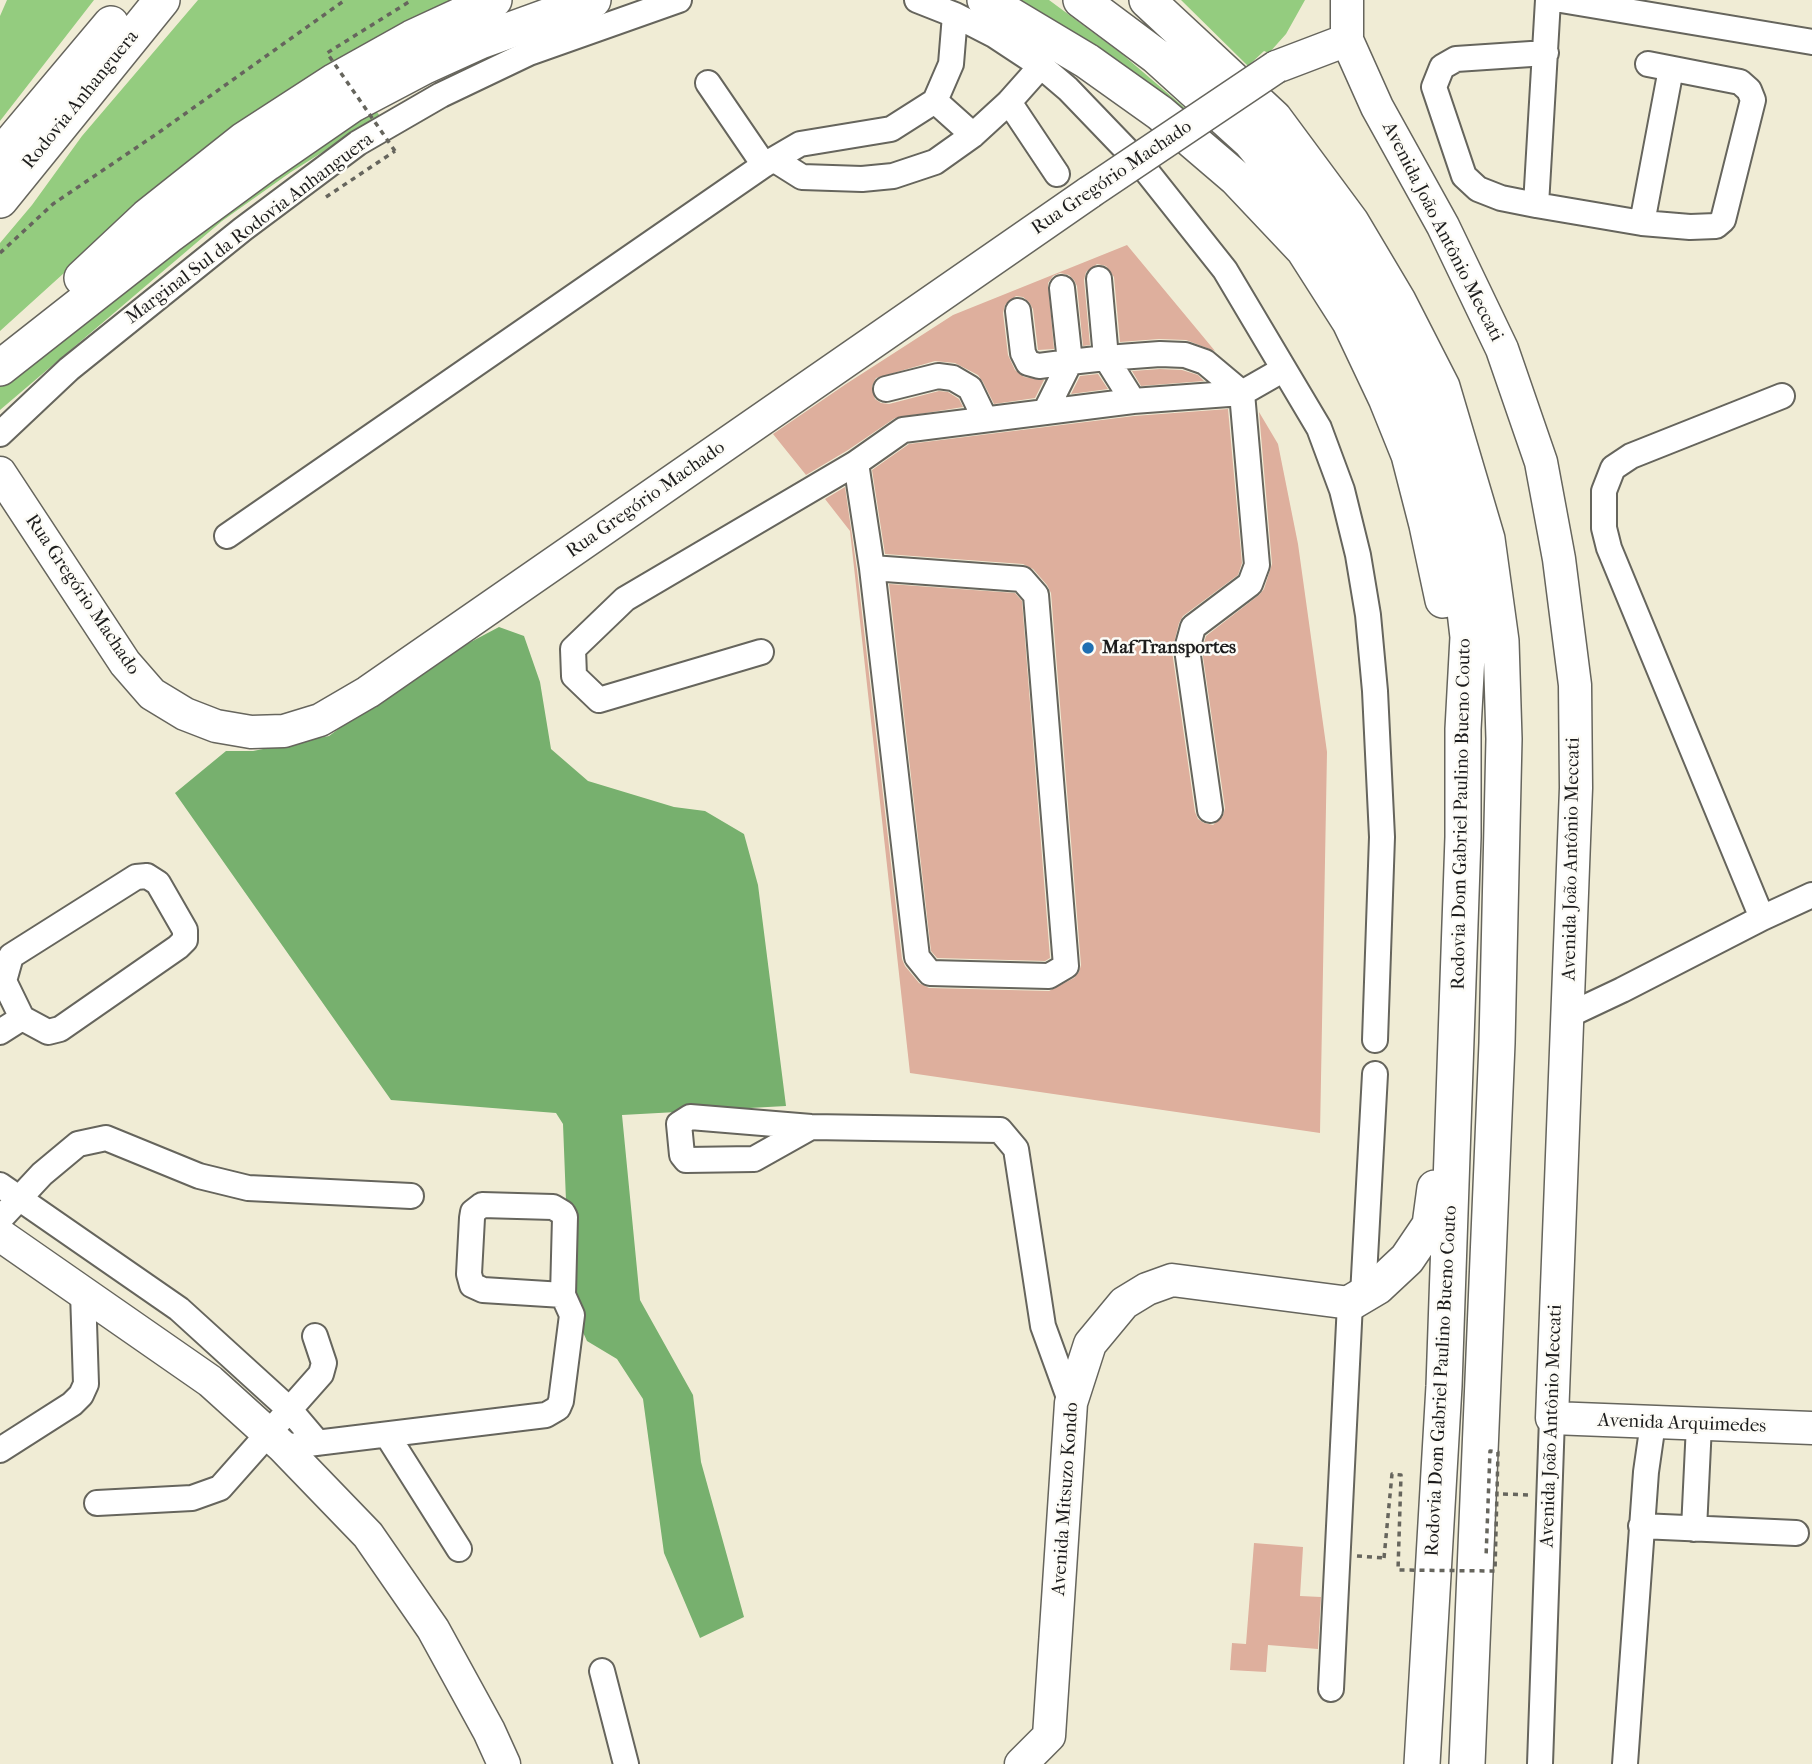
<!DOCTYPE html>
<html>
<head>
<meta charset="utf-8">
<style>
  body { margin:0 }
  canvas { display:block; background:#f0ecd5 }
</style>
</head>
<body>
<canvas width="1812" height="1764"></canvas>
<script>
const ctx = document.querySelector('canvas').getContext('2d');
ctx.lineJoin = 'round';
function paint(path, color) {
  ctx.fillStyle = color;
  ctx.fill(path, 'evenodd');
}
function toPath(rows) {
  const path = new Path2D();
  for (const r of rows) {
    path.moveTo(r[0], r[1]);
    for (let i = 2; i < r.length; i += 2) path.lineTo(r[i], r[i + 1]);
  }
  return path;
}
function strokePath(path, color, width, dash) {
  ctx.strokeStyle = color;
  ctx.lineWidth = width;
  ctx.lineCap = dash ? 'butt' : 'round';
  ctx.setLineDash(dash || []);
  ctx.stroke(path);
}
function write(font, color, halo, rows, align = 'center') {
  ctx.font = font + ' "IM FELL French Canon",serif';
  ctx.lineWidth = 5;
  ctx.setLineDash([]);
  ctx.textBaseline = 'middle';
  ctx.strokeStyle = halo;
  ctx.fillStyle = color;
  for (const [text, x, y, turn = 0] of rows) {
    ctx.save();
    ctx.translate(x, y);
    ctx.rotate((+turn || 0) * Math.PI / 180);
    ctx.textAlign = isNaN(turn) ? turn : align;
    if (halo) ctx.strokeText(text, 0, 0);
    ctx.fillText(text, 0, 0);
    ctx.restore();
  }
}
paint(toPath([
  [7,0,94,0,0,121,0,16],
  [198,0,464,0,138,206,0,331,0,243,32,205,82,136],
  [1006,0,1049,0,1122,54,1186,109,1177,116],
  [1181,0,1305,0,1286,34,1269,53,1264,51,1248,66],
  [373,107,380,116,291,172,222,221,0,410,0,384,93,309]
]), '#94cc7f');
paint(toPath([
  [499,627,524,636,540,682,551,749,588,781,674,807,705,811,744,834,758,885,786,1106,622,1115,640,1300,693,1395,701,1462,744,1617,700,1638,664,1553,643,1399,617,1359,587,1341,570,1304,563,1124,556,1113,391,1100,175,793,226,751,253,751,329,736,416,671]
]), '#77b06e');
paint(toPath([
  [1127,245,1215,351,1186,340,1159,339,1120,342,1114,277,1106,266,1097,264,1086,272,1084,280,1090,345,1083,346,1077,286,1074,280,1069,275,1060,273,1053,276,1048,283,1054,349,1038,350,1033,309,1029,302,1023,297,1016,296,1005,305,1003,313,1008,355,1015,370,1024,377,1044,380,1035,398,994,404,983,382,978,375,955,363,935,361,876,378,872,386,875,399,881,403,889,404,939,391,948,392,959,399,963,407,895,418,848,450,806,475,773,434,846,384,953,315],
  [1160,369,1182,370,1198,375,1204,381,1141,386,1132,371],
  [1098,374,1108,389,1071,394,1080,376],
  [1228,409,1242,563,1238,575,1183,616,1179,623,1172,651,1195,812,1198,819,1204,823,1213,825,1223,816,1225,808,1202,650,1206,636,1259,595,1264,589,1272,564,1259,412,1278,444,1298,544,1327,752,1320,1133,910,1073,850,531,825,499,845,487,857,570,902,959,905,966,919,983,929,988,1049,991,1074,978,1079,972,1081,965,1051,593,1047,585,1033,569,1023,564,885,554,872,470,909,444,1134,416],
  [889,584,1015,593,1022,601,1050,958,1045,961,937,958,931,951],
  [1254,1543,1303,1547,1300,1596,1321,1597,1318,1649,1268,1645,1266,1672,1230,1670,1232,1643,1246,1644]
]), '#deaf9d');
const minor = toPath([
  [917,0,955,15,994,35,1041,66,1068,89,1144,168,1225,270,1319,428,1342,490,1358,555,1368,615,1375,691,1382,837,1375,1040],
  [1548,0,1536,205,1642,223,1690,227,1716,226,1723,220,1753,100,1749,90,1740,82,1648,64],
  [1561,0,1812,42],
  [708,83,764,165],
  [935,101,973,135],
  [1009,102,1057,174],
  [775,160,802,177,862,179,893,176,935,162,973,135,1009,102,1041,66],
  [1536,205,1501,198,1478,189,1464,176,1434,87,1442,67,1456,59,1546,53],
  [1642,223,1671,69],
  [1099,279,1106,358,1160,354,1185,355,1205,362,1242,393],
  [1018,311,1023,353,1028,363,1039,366,1070,362,1062,288],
  [886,389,938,376,953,378,970,388,985,419],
  [1045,412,1070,362,1106,358,1133,401],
  [0,434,69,369,243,229,358,143,441,95,529,53,679,0],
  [227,536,764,165,800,144,891,129,935,101,951,64,955,15],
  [872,568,1022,579,1036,595,1066,966,1049,976,930,973,917,957,872,568,856,463,903,430,1133,401,1242,393],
  [761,652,599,700,574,676,573,649,625,599,856,463],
  [1210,810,1187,649,1193,627,1250,584,1257,565,1242,393,1284,369],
  [147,876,158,883,185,930,185,940,178,947,60,1029,48,1032,22,1018,4,981,11,956,136,877,147,876],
  [1762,918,1609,548,1604,528,1604,491,1613,468,1631,456,1782,396],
  [1569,1015,1622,990,1762,918,1812,895],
  [0,1032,22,1018],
  [811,1127,754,1159,686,1160,682,1155,679,1124,690,1117,811,1127,1000,1130,1016,1149,1043,1326,1071,1403],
  [0,1185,179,1309,290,1410,318,1443],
  [0,1219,42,1174,78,1144,106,1138,199,1176,248,1188,411,1196],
  [1363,1295,1375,1074],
  [387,1435,459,1549],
  [283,1447,546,1415,558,1408,561,1401,572,1315,563,1295,565,1217,563,1213,553,1207,482,1205,473,1212,472,1218,469,1274,472,1285,483,1290,563,1295],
  [0,1450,72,1404,81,1395,86,1384,83,1292],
  [97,1503,192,1498,220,1488,321,1374,324,1363,315,1336],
  [1641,1526,1796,1533],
  [1694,1529,1699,1425],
  [602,1671,626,1764],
  [1331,1689,1350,1303],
  [1540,1764,1552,1418],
  [1625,1764,1646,1472,1653,1423]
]);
const major = toPath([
  [1347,0,1347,40,1377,107,1443,226,1502,349,1541,462,1559,559,1575,685,1576,788,1552,1418,1812,1428],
  [1276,67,1347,40],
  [0,473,125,663,152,694,185,714,216,726,251,732,284,731,320,720,368,692,1090,192],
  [0,1235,210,1381,283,1447,368,1535,433,1629,489,1731,504,1764],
  [1021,1764,1049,1736,1071,1403,1090,1344,1124,1303,1147,1289,1172,1280,1350,1303]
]);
const highway = toPath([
  [985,0,1087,61,1160,113,1236,178,1304,250,1350,322,1386,398,1409,455,1427,525,1443,600],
  [1081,0,1156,56,1250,141,1324,231,1376,315,1413,393,1439,465,1457,542,1468,637,1463,729,1463,837,1444,1386,1422,1764],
  [1147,0,1274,118,1351,222,1398,301,1442,387,1487,539,1501,641,1504,739,1497,1043,1467,1764],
  [0,156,111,24],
  [0,200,162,0],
  [82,278,147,217,244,140,335,81,412,38,494,0],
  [0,368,168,236,267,163,351,105,425,66,480,41,593,0],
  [1350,1303,1377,1287,1407,1259,1430,1225,1435,1188]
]);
strokePath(minor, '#66655d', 28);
strokePath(major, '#66655d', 35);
strokePath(highway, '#66655d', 38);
strokePath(toPath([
  [326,197,395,151],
  [0,253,53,204,158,133,345,0],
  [1503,1494,1530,1495],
  [1357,1556,1384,1558]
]), '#66655d', 3.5, [5, 5]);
strokePath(minor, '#fff', 24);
strokePath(major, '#fff', 32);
strokePath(highway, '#fff', 35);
const majorBridge = toPath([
  [1090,192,1276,67]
]);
strokePath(majorBridge, '#66655d', 35, []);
strokePath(toPath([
  [395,151,327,53,412,0],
  [1384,1558,1392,1474,1401,1475,1398,1570,1495,1571,1498,1452,1490,1451,1486,1558]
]), '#66655d', 3.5, [5, 5]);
strokePath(majorBridge, '#fff', 32);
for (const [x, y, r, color] of [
  [1088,648,7,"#1f6fb2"]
]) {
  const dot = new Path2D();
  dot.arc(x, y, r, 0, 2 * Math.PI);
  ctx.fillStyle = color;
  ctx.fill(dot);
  strokePath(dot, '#fdfcf7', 2.5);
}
write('19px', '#1c1c1c', '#fdfcf7', [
  ["Rodovia Anhanguera",81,100,-51],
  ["Rua Gregório Machado",1112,178,-34],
  ["Marginal Sul da Rodovia Anhanguera",250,229,-37],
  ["Avenida João Antônio Meccati",1442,232,63],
  ["Rua Gregório Machado",646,500,-35],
  ["Rua Gregório Machado",82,595,56],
  ["Rodovia Dom Gabriel Paulino Bueno Couto",1462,814,-89],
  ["Avenida João Antônio Meccati",1572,859,-89],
  ["Rodovia Dom Gabriel Paulino Bueno Couto",1442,1381,-87],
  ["Avenida Arquimedes",1682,1424,2],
  ["Avenida João Antônio Meccati",1552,1426,-88],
  ["Avenida Mitsuzo Kondo",1066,1499,-86]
]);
write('bold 19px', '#1c1c1c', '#fdfcf7', [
  ["Maf Transportes",1102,648]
], 'left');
</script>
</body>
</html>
